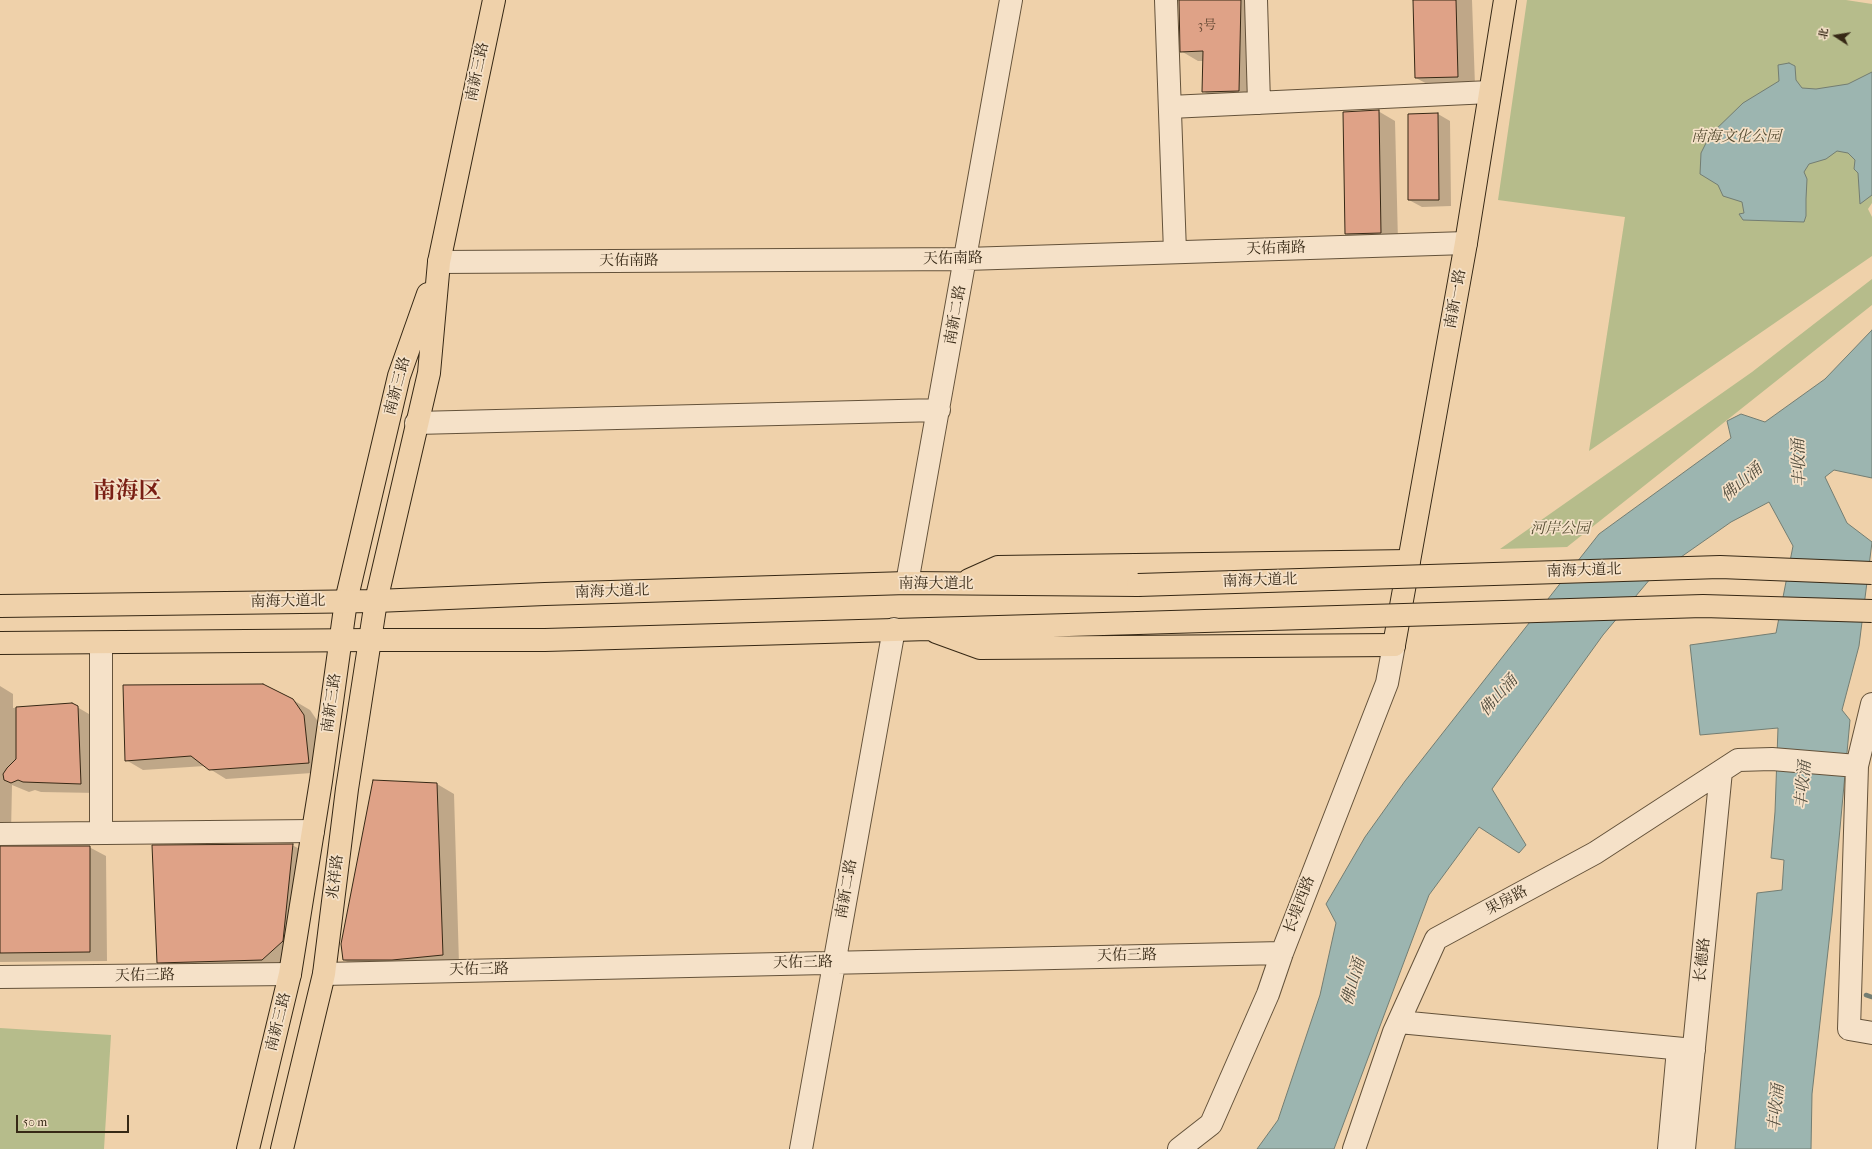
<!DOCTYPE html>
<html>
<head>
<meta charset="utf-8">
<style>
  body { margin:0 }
  #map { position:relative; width:1872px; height:1149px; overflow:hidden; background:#efd1aa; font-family:"IM FELL French Canon","Noto Serif SC",serif }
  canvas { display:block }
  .north { position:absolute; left:1816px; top:16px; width:40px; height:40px; -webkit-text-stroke:3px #f5e1c8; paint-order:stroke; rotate:282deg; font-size:11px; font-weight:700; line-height:16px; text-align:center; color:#362815 }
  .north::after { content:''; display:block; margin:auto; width:14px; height:18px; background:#362815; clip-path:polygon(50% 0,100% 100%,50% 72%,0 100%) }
  .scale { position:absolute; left:16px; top:1115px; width:113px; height:18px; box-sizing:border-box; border:2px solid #362815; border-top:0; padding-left:5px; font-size:12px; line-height:14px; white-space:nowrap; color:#362815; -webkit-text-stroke:3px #f5e1c8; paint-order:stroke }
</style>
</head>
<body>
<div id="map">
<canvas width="1872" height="1149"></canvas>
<div class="north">北</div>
<div class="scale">50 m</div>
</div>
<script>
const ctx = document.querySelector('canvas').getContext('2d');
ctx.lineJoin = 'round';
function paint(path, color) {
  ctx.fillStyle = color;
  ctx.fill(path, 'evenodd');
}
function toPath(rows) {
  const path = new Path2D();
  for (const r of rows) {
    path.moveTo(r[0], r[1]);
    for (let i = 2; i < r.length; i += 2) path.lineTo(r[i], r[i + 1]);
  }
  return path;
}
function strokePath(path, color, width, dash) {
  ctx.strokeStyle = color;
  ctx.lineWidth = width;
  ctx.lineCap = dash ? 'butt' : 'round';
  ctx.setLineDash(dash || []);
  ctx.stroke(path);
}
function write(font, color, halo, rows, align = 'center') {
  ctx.font = font + ' "IM FELL French Canon","Noto Serif SC",serif';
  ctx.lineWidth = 3.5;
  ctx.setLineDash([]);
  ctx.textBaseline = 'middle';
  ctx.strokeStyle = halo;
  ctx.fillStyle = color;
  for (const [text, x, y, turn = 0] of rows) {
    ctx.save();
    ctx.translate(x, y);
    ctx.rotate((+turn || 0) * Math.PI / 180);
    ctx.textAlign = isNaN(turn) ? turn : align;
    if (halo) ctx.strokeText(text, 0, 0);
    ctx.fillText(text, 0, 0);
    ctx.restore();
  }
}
paint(toPath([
  [1527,0,1846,0,1872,4,1872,203,1868,209,1872,217,1872,256,1589,451,1625,217,1498,200],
  [1872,279,1872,305,1567,547,1500,549,1752,372],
  [0,1028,111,1035,104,1149,0,1149]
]), '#b6bc8b');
const water = toPath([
  [1789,63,1795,66,1796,80,1802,88,1816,89,1848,84,1872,72,1872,195,1860,204,1858,173,1854,169,1855,160,1848,153,1837,151,1826,159,1809,164,1804,172,1807,179,1806,199,1806,216,1804,222,1743,220,1739,214,1744,213,1742,202,1723,196,1718,185,1700,174,1701,153,1710,135,1743,103,1779,81,1778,65,1789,63],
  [1872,330,1872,478,1834,470,1825,477,1847,523,1872,542,1859,646,1842,710,1850,720,1832,915,1812,1094,1811,1149,1735,1149,1757,893,1782,890,1784,860,1771,858,1775,812,1778,728,1700,735,1690,645,1776,633,1793,546,1769,502,1731,522,1651,578,1603,635,1492,789,1526,845,1519,853,1479,827,1429,895,1334,1149,1257,1149,1278,1120,1320,995,1336,923,1326,904,1365,837,1405,781,1599,534,1731,438,1727,421,1741,414,1765,422,1825,379,1872,330]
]);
paint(water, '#9cb5b0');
strokePath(water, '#737d72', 1);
paint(toPath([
  [1180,0,1258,0,1256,100,1220,101,1203,91,1204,61,1198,61,1181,51],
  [1414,0,1472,0,1475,86,1433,87,1416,78],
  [1378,111,1395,121,1398,242,1363,244,1346,234],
  [1438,114,1450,121,1451,206,1422,207,1409,200],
  [0,686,13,694,13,708,72,704,94,717,98,793,41,792,35,790,29,792,12,785,11,833,4,845,5,847,89,847,106,856,107,961,0,962],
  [293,700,310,710,321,726,326,772,226,779,205,766,143,770,126,760],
  [373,781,437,784,454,794,459,964,361,970,344,960],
  [292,845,309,854,299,950,279,969,175,972,158,962]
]), '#0003');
strokePath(toPath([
  [1866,995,1872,997]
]), '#737d72', 4.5);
const building = toPath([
  [1179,0,1241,0,1239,91,1202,92,1203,51,1180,52,1179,0],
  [1413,0,1456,0,1458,77,1415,78,1413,0],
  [1379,110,1381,233,1345,234,1343,112,1379,110],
  [1438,113,1439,200,1408,200,1408,114,1438,113],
  [263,684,293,699,304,715,309,763,209,770,191,756,125,761,123,685,263,684],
  [72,703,78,706,81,784,23,782,18,780,11,783,4,780,3,774,7,768,16,759,16,707,72,703],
  [373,780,437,783,443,955,392,960,343,960,341,944,373,780],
  [293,844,283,941,262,960,157,963,152,845,293,844],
  [0,846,90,846,90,952,0,953,0,846]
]);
paint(building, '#dfa287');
strokePath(building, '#362815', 1);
const minor = toPath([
  [1166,0,1175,252],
  [1256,0,1259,103],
  [1170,107,1490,92],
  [439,262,966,259,1466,243],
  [416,423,939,410],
  [907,583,1011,0],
  [1872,704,1857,766,1849,1029,1872,1033],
  [101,833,101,643],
  [0,834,313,831],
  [324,974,1282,953],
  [0,977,290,974],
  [1399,1022,1694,1050],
  [801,1149,894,629],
  [1179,1149,1211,1124,1268,994,1282,953,1387,683,1394,645],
  [1354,1149,1394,1032,1436,939,1595,853,1738,760,1772,759,1857,766],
  [1669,1149,1678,1049],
  [1684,1149,1721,771]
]);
const major = toPath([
  [1394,645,1466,243,1505,0],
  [248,1149,290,974,321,781,346,601,399,376,428,294],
  [282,1149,324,974,347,789,376,601,429,373,439,262,494,0]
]);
const highway = toPath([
  [969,580,998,567,1409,561],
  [0,606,376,601,545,594,907,583,1138,585],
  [936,632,980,648,1394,645],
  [0,643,370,640,545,640,1138,623]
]);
strokePath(minor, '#64523a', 24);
strokePath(major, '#362815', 24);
strokePath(highway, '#362815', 24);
strokePath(minor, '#f5e1c8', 22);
strokePath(major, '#efd1aa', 22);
strokePath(highway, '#efd1aa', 22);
const highwayBridge = toPath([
  [1138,585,1720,567,1872,573],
  [1138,623,1703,606,1872,611]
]);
strokePath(highwayBridge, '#362815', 24, []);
strokePath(highwayBridge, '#efd1aa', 22);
write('13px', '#604632', null, [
  ["3号",1207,26]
]);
write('15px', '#362815', '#f5e1c8', [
  ["南新三路",478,72,-78],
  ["天佑南路",1276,249,-2],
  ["天佑南路",953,259,-1],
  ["天佑南路",629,261],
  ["南新一路",1456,299,-80],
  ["南新二路",956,315,-80],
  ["南新三路",398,386,-75],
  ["南海大道北",1584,571,-2],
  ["南海大道北",1260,581,-2],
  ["南海大道北",936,584],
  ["南海大道北",612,592,-2],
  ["南海大道北",288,602,-1],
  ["南新三路",332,703,-82],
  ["兆祥路",336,877,-83],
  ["南新二路",847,889,-80],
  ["果房路",1507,901,-28],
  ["长堤西路",1300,905,-69],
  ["天佑三路",1127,956,-1],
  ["长德路",1703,960,-84],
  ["天佑三路",803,963,-1],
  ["天佑三路",479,970,-1],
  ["天佑三路",145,976,-1],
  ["南新三路",279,1022,-76]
]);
write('italic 15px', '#564d32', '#f5e1c8', [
  ["南海文化公园",1736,137],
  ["河岸公园",1560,529]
]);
write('italic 16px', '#504b3c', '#f5e1c8', [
  ["丰收涌",1800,463,-92],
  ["佛山涌",1742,483,-41],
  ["佛山涌",1499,696,-48],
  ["丰收涌",1804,785,-85],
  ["佛山涌",1354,982,-74],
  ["丰收涌",1777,1108,-85]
]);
write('bold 23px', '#7a1f14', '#f5e1c8', [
  ["南海区",127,492]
]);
</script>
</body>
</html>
